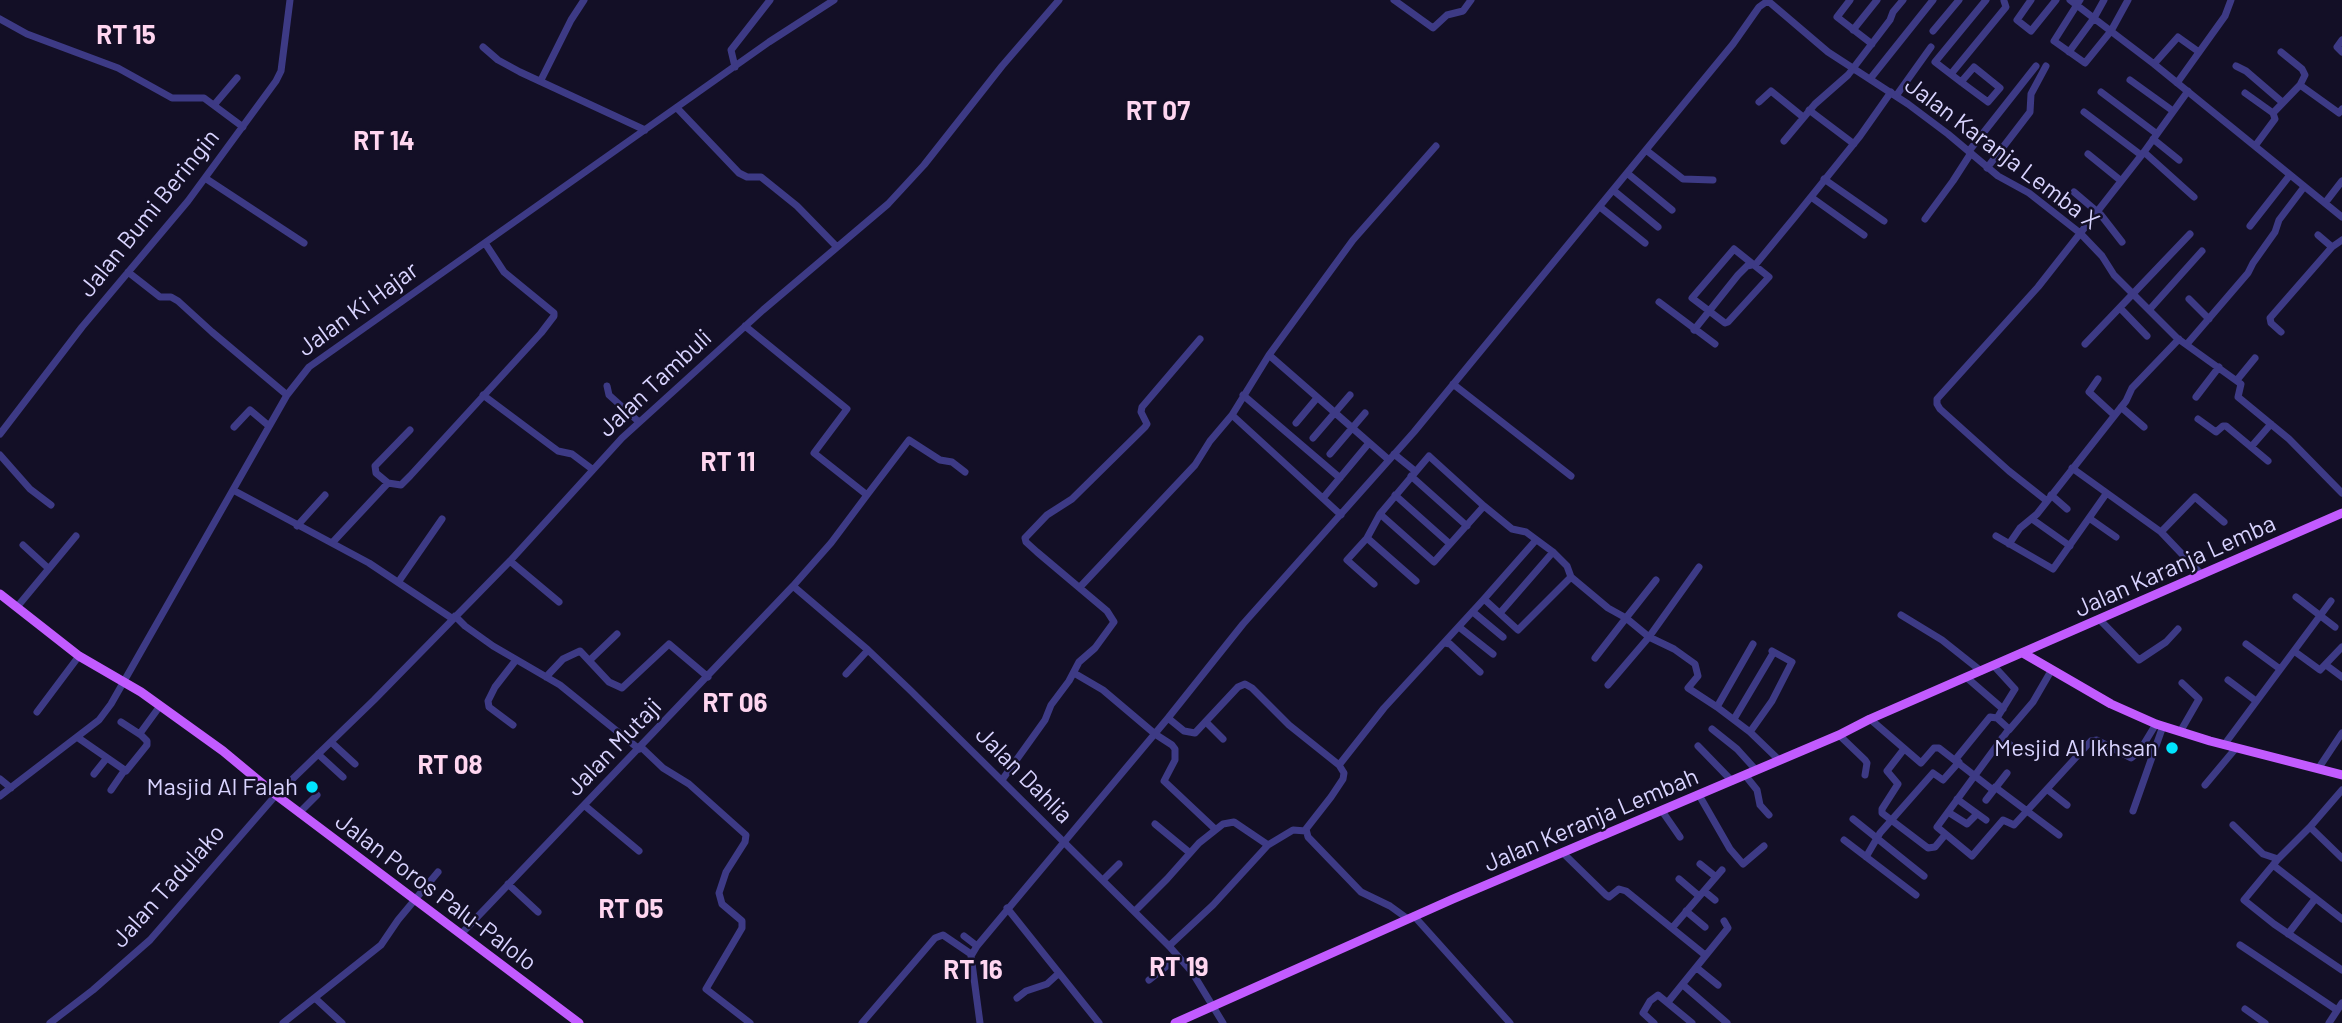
<!DOCTYPE html>
<html>
<head>
<meta charset="utf-8">
<style>
  body { margin:0 }
  canvas { display:block; background:#130f26 }
</style>
</head>
<body>
<canvas width="2342" height="1023"></canvas>
<script>
const ctx = document.querySelector('canvas').getContext('2d');
ctx.lineJoin = 'round';
function toPath(rows) {
  const path = new Path2D();
  for (const r of rows) {
    path.moveTo(r[0], r[1]);
    for (let i = 2; i < r.length; i += 2) path.lineTo(r[i], r[i + 1]);
  }
  return path;
}
function strokePath(path, color, width, dash) {
  ctx.strokeStyle = color;
  ctx.lineWidth = width;
  ctx.lineCap = dash ? 'butt' : 'round';
  ctx.setLineDash(dash || []);
  ctx.stroke(path);
}
function write(font, color, halo, rows, align = 'center') {
  ctx.font = font + ' Barlow,sans-serif';
  ctx.lineWidth = 5;
  ctx.setLineDash([]);
  ctx.textBaseline = 'middle';
  ctx.strokeStyle = halo;
  ctx.fillStyle = color;
  for (const [text, x, y, turn = 0] of rows) {
    ctx.save();
    ctx.translate(x, y);
    ctx.rotate((+turn || 0) * Math.PI / 180);
    ctx.textAlign = isNaN(turn) ? turn : align;
    if (halo) ctx.strokeText(text, 0, 0);
    ctx.fillText(text, 0, 0);
    ctx.restore();
  }
}
strokePath(toPath([
  [1394,0,1433,28,1447,15,1463,11,1471,0],
  [1767,0,1828,52,1908,104,1948,134,1998,176,2029,193,2080,233,2102,256,2114,275,2177,338,2241,384,2238,397,2289,439,2342,493],
  [1850,0,1837,17,1872,44],
  [2031,0,2017,20,2031,31,2056,0],
  [2070,0,2154,64,2342,217],
  [2080,0,2054,41,2085,63,2111,31,2128,0],
  [0,19,27,34,118,68,172,98,204,98,243,127],
  [1853,30,1877,0],
  [1933,31,1959,0],
  [2342,40,2337,47,2342,52],
  [483,47,498,60,520,72,645,130],
  [2069,52,2094,18,2104,0],
  [2154,64,2178,37,2199,52],
  [2236,66,2246,71,2282,102],
  [735,67,731,50,770,0],
  [1951,74,2006,7,2004,1],
  [1870,79,1933,0],
  [541,80,571,20,584,0],
  [2130,80,2173,111],
  [1961,82,1974,67,2000,88,1988,102,1961,82,1935,62,1986,0],
  [2177,83,2225,16,2231,0],
  [2300,85,2339,113,2342,109],
  [2101,92,2157,134],
  [2245,93,2273,113],
  [1896,96,1931,47],
  [1759,102,1771,91,1803,117],
  [214,105,237,78],
  [677,108,739,173,747,177,761,177,797,206,837,247],
  [1809,110,1854,144],
  [2084,112,2141,155],
  [2153,139,2179,160],
  [1784,141,1815,104,1848,75,1890,20,1893,12,1903,0],
  [2255,146,2275,119,2273,113,2300,85,2305,75,2302,69,2281,52],
  [1646,150,1683,179,1713,180],
  [1969,151,2036,66],
  [2144,152,2194,197],
  [2088,154,2120,180],
  [1987,168,2030,112,2031,94,2046,66],
  [1627,173,1672,210],
  [205,178,304,243],
  [1824,179,1884,221],
  [1613,190,1658,227],
  [2074,192,2101,215,2122,242],
  [1811,197,1864,235],
  [2325,203,2342,181],
  [1600,207,1645,243],
  [1925,219,1953,181,1971,153],
  [2250,226,2290,175],
  [2318,235,2332,247],
  [1734,249,1769,277,1728,322,1725,323,1692,298,1734,249],
  [128,272,160,297,171,297,178,301,212,332,287,395],
  [2189,299,2209,319],
  [1659,302,1715,344],
  [2120,308,2147,336],
  [2150,309,2202,251],
  [1694,330,1738,275,1747,266,1756,264,1794,218,1860,136,1891,92],
  [2281,332,2271,323,2270,318,2332,247,2342,240],
  [2085,344,2190,234],
  [2187,344,2248,273,2253,263,2275,232,2279,220,2304,187],
  [1269,355,1389,460],
  [2098,379,2089,392,2114,415],
  [2237,380,2255,358],
  [1453,384,1571,476],
  [607,386,609,395,639,422],
  [483,395,558,451,572,454,592,469],
  [1243,395,1340,478],
  [2196,397,2219,367],
  [2121,407,2144,427],
  [1232,415,1341,515],
  [2198,419,2216,432,2223,426,2226,426,2268,461],
  [1296,423,1317,398],
  [234,427,250,410,269,426],
  [0,434,82,327,188,201,276,81,281,71,290,0],
  [1313,438,1350,395],
  [2251,447,2271,424],
  [1330,454,1365,413],
  [1394,454,1415,471],
  [0,455,30,489,51,505],
  [2072,468,2161,532,2201,574],
  [1411,476,1467,526],
  [388,483,376,473,375,466,410,430],
  [233,490,369,563,453,619],
  [867,495,909,440,940,460,952,462,965,472],
  [1395,495,1450,544],
  [2051,495,2067,509],
  [1323,498,1369,443],
  [2047,501,2009,471,1940,409,1937,404,1937,399,2038,287,2144,152,2188,91],
  [1484,506,1512,529,1526,532,1553,552,1567,566,1571,577,1608,608,1626,618,1656,580],
  [2089,518,2116,537],
  [2032,519,2070,546],
  [297,526,325,495],
  [2161,532,2195,497,2224,522],
  [1996,536,2053,569,2106,494],
  [1367,538,1416,581],
  [332,543,388,483,401,485,410,476,541,333,554,316,554,313,504,272,485,243],
  [2009,544,2020,528,2037,514,2126,401,2132,388,2179,339],
  [23,545,48,568],
  [510,561,559,602],
  [399,581,442,519],
  [1374,584,1347,560,1367,538,1380,514,1429,456,1484,506,1434,562,1380,514],
  [793,586,868,650,910,690,1169,946,1192,972,1223,1023],
  [1080,587,1195,465,1210,441,1232,415,1269,355,1353,240,1436,146],
  [2296,597,2335,627],
  [1484,599,1536,540],
  [17,607,76,536],
  [1473,612,1503,637],
  [1500,613,1553,552],
  [1901,615,1942,640,1981,671],
  [455,616,465,626,493,646,560,685,639,749],
  [2099,619,2139,660,2166,642,2178,629],
  [1459,627,1493,654],
  [1445,643,1450,644,1480,672],
  [1753,644,1717,707,1750,732,1779,760],
  [2246,644,2280,669],
  [2294,651,2320,670,2342,647],
  [1595,658,1626,618,1649,637,1699,567],
  [590,660,617,634],
  [1993,665,2015,689,1997,718],
  [2326,665,2342,677],
  [1074,673,1103,690,1155,734,1172,745,1175,749,1175,760,1164,781,1215,829],
  [846,674,868,650],
  [546,677,563,659,580,651,609,682,622,688,669,644,708,677],
  [1966,677,2003,709],
  [2228,680,2256,701],
  [1608,685,1649,637,1674,649,1695,664,1698,676,1688,688,1717,707],
  [37,712,79,656],
  [1168,718,1184,731,1195,733,1238,687,1245,684,1252,688,1289,725,1339,765,1344,773,1343,779,1331,797,1306,829,1308,837,1361,892,1390,906,1408,919],
  [1734,719,1772,655],
  [1870,719,1921,763,1934,748,1939,748,1993,790],
  [121,722,141,735],
  [1207,723,1223,739],
  [513,725,489,707,488,701,495,687,516,660],
  [1712,729,1737,749,1756,770],
  [2009,730,2033,702,2051,671],
  [1750,732,1772,701,1792,662,1772,651],
  [2180,732,2199,699,2182,683],
  [1839,735,1865,760,1867,763,1865,775],
  [77,737,126,771,147,745,147,741,141,735,141,732,160,706],
  [2002,738,2015,749],
  [331,742,355,764],
  [2224,745,2331,601],
  [1698,746,1732,781],
  [641,747,663,768,689,784,746,835,745,842,726,872,719,893,722,904,742,921,742,928,706,989,750,1023],
  [1904,749,1887,771,1898,784,1882,809,1882,813,1928,848,1935,847,1945,835],
  [318,754,343,777],
  [1955,760,1990,717,1997,718,2009,729,1937,827,1972,856,2003,820,2014,825,2091,741,2097,740,2131,758,2139,752,2156,724],
  [1339,765,1384,708,1484,599,1518,630,1571,577],
  [2318,769,2342,733],
  [94,774,106,759],
  [1745,775,1757,790,1760,805,1769,815],
  [0,779,11,788],
  [1002,780,1045,720,1051,705,1069,681,1079,662,1095,648,1114,622,1107,611,1037,552,1026,542,1025,538,1047,515,1072,499,1145,427,1147,424,1141,412,1142,407,1200,339],
  [2205,785,2236,748],
  [1995,787,2059,835],
  [111,790,124,771],
  [2048,790,2067,805],
  [2342,790,2310,827,2278,859,2244,900,2274,924,2342,970],
  [1699,795,1730,849,1743,864,1764,846],
  [0,796,99,720,111,704,287,395,309,367,769,42,834,0],
  [1957,799,1986,820],
  [1986,800,2007,773],
  [584,805,639,851],
  [1662,811,1680,837],
  [2133,811,2163,726],
  [1948,812,1967,824,1977,814],
  [299,813,317,795],
  [1853,819,1924,876],
  [1155,824,1190,853],
  [2233,825,2263,854,2278,859],
  [2310,827,2342,858],
  [1844,840,1916,895],
  [1563,853,1606,895,1609,897,1619,889,1626,891,1705,955],
  [1866,857,1880,833,1933,773,1943,780,1959,762],
  [1700,864,1716,877],
  [2273,865,2342,919],
  [1679,879,1699,896],
  [1103,880,1119,864],
  [508,884,538,912],
  [1704,891,1715,900],
  [1007,908,1099,1023],
  [1135,911,1167,879,1199,843,1223,824,1234,822,1268,845,1293,830,1306,831],
  [1686,911,1705,927],
  [1414,916,1510,1023],
  [1672,928,1722,870],
  [462,933,793,586,831,543,867,495,814,453,847,409,745,326],
  [2288,934,2315,899],
  [964,936,977,946],
  [2240,945,2337,1010],
  [1169,946,1213,905,1268,845],
  [1697,968,1718,985],
  [1149,980,1178,957],
  [1683,985,1727,1023],
  [1017,998,1026,991,1047,984,1059,973],
  [316,999,342,1023],
  [1668,1002,1728,928,1724,921],
  [2245,1009,2265,1023],
  [50,1023,93,990,150,940,276,795,374,700,510,561,622,438,763,310,888,204,924,165,1002,66,1059,0],
  [283,1023,381,945,398,920,438,872],
  [862,1023,935,938,943,935,971,954],
  [980,1023,971,956,977,946,1168,718,1243,624,1414,432,1733,44,1759,7,1769,0],
  [1654,1023,1643,1013,1650,1001,1658,995,1692,1023],
  [2329,1023,2342,1003]
]), '#3d3a85', 7);
strokePath(toPath([
  [0,594,79,656,141,692,223,751,276,795,579,1023],
  [2023,653,2111,704,2156,724,2210,741,2342,775],
  [1175,1023,1453,899,1839,735,1870,719,2342,513]
]), '#c25bff', 9);
for (const [x, y, r, color] of [
  [2172,748,7,"#00e5ff"],
  [312,787,7,"#00e5ff"]
]) {
  const dot = new Path2D();
  dot.arc(x, y, r, 0, 2 * Math.PI);
  ctx.fillStyle = color;
  ctx.fill(dot);
  strokePath(dot, '#130f26', 2.5);
}
write('24px', '#d9d4ff', '#130f26', [
  ["Jalan Karanja Lemba X",2002,153,37],
  ["Jalan Bumi Beringin",149,213,-51],
  ["Jalan Ki Hajar",358,309,-36],
  ["Jalan Tambuli",655,383,-43],
  ["Jalan Karanja Lemba",2175,566,-24],
  ["Jalan Mutaji",614,747,-46],
  ["Jalan Dahlia",1024,775,45],
  ["Jalan Keranja Lembah",1591,820,-23],
  ["Jalan Tadulako",168,886,-48],
  ["Jalan Poros Palu-Palolo",436,892,37]
]);
write('24px', '#d9d4ff', '#130f26', [
  ["Mesjid Al Ikhsan",2158,748],
  ["Masjid Al Falah",298,787]
], 'right');
write('bold 26px', '#ffd6f0', '#130f26', [
  ["RT 15",126,35],
  ["RT 07",1158,111],
  ["RT 14",384,141],
  ["RT 11",728,462],
  ["RT 06",735,703],
  ["RT 08",450,765],
  ["RT 05",631,909],
  ["RT 19",1179,967],
  ["RT 16",973,970]
]);
</script>
</body>
</html>
